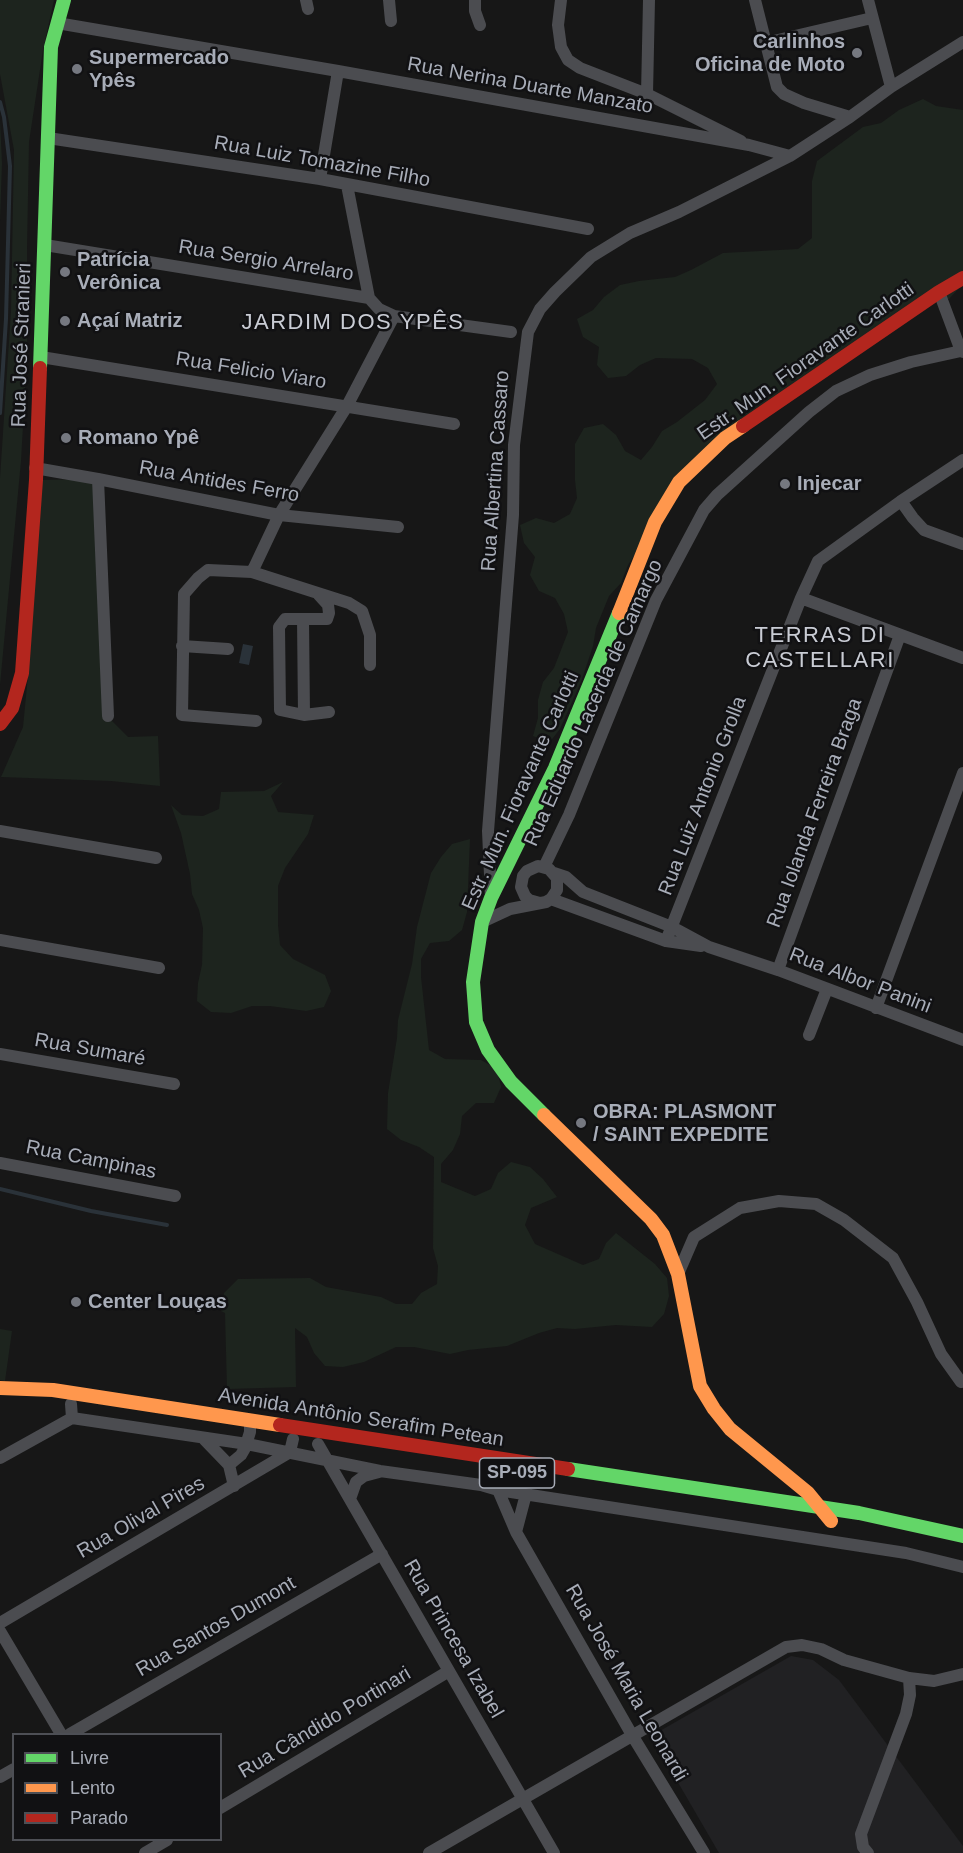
<!DOCTYPE html>
<html>
<head>
<meta charset="utf-8">
<style>
  body { margin:0 }
  #map { position:relative; width:963px; height:1853px; overflow:hidden; background:#171717; font-family:Helvetica,sans-serif }
  canvas { display:block }
  .legend { position:absolute; left:12px; top:1733px; width:210px; height:108px; box-sizing:border-box; background:#111113; border:2px solid #4d4f55; margin:0; padding:8px 10px; list-style:none; font-size:18px; color:#a8adb8 }
  .legend li { display:flex; align-items:center; gap:12px; height:30px }
  .legend b { width:30px; border:2px solid #4d4f55 }
</style>
</head>
<body>
<div id="map">
<canvas width="963" height="1853"></canvas>
<ul class="legend">
<li><b style="height:8px;background:#63d668"></b>Livre</li>
<li><b style="height:8px;background:#ff974d"></b>Lento</li>
<li><b style="height:8px;background:#b3261e"></b>Parado</li>
</ul>
</div>
<script>
const ctx = document.querySelector('canvas').getContext('2d');
ctx.lineJoin = 'round';
function paint(path, color) {
  ctx.fillStyle = color;
  ctx.fill(path, 'evenodd');
}
function toPath(rows) {
  const path = new Path2D();
  for (const r of rows) {
    path.moveTo(r[0], r[1]);
    for (let i = 2; i < r.length; i += 2) path.lineTo(r[i], r[i + 1]);
  }
  return path;
}
function strokePath(path, color, width, dash) {
  ctx.strokeStyle = color;
  ctx.lineWidth = width;
  ctx.lineCap = dash ? 'butt' : 'round';
  ctx.setLineDash(dash || []);
  ctx.stroke(path);
}
function write(font, color, halo, rows, align = 'center') {
  ctx.font = font + ' Helvetica,sans-serif';
  ctx.lineWidth = 5;
  ctx.setLineDash([]);
  ctx.textBaseline = 'middle';
  ctx.strokeStyle = halo;
  ctx.fillStyle = color;
  for (const [text, x, y, turn = 0] of rows) {
    ctx.save();
    ctx.translate(x, y);
    ctx.rotate((+turn || 0) * Math.PI / 180);
    ctx.textAlign = isNaN(turn) ? turn : align;
    if (halo) ctx.strokeText(text, 0, 0);
    ctx.fillText(text, 0, 0);
    ctx.restore();
  }
}
paint(toPath([
  [791,1656,813,1660,839,1680,963,1846,963,1853,719,1853,651,1736]
]), '#212123');
paint(toPath([
  [0,0,54,0,43,50,29,142,27,249,27,355,21,461,0,685,0,478,11,311,14,150,0,74],
  [923,99,936,106,963,110,963,284,949,299,931,301,691,470,628,565,621,583,609,596,596,628,593,646,581,682,560,729,549,743,533,736,538,718,538,700,543,682,554,668,568,632,564,614,555,598,539,591,530,575,535,557,524,543,520,525,536,518,554,523,570,514,577,498,575,480,575,444,584,428,603,424,616,435,625,451,641,460,652,447,662,431,677,422,705,400,717,384,708,368,692,359,656,358,640,365,626,376,608,378,597,365,599,347,583,337,577,319,593,310,604,297,620,285,639,281,675,277,691,270,723,253,798,249,812,238,812,181,817,161,863,127,881,123,899,110],
  [0,120,2,163,0,221],
  [93,479,107,716,128,737,158,736,160,786,111,781,1,777,23,727,28,676,40,480],
  [283,782,271,796,278,812,314,815,308,834,285,868,278,886,278,925,280,945,293,959,325,975,331,991,324,1007,306,1011,270,1006,252,1006,231,1013,211,1012,197,1001,198,983,202,965,203,928,199,910,192,894,190,874,181,833,171,805,182,815,203,816,219,809,221,792,264,791],
  [470,839,467,912,462,930,449,941,430,943,421,959,421,977,429,1050,445,1059,481,1060,497,1069,501,1087,494,1103,476,1103,462,1116,460,1134,453,1150,441,1164,441,1182,475,1196,491,1189,498,1173,511,1162,530,1167,543,1179,557,1197,531,1208,525,1225,535,1244,583,1265,599,1259,606,1243,616,1233,655,1264,667,1278,669,1296,664,1314,652,1327,616,1325,575,1329,557,1328,539,1333,507,1346,468,1350,450,1354,414,1347,396,1347,364,1362,343,1367,325,1366,314,1353,307,1337,295,1328,296,1387,227,1389,225,1313,221,1311,224,1293,238,1279,310,1278,326,1287,381,1297,396,1304,412,1304,421,1293,437,1284,438,1266,433,1248,434,1157,419,1147,401,1140,387,1129,388,1093,397,1038,398,1020,412,964,417,927,431,873,441,857,452,844],
  [0,1329,12,1331,5,1381,0,1380]
]), '#1d241e');
paint(toPath([
  [243,644,253,646,249,665,239,663]
]), '#2a3239');
strokePath(toPath([
  [0,102,4,117,10,166,6,319,0,413],
  [0,1189,91,1211,167,1225]
]), '#2a3239', 4);
strokePath(toPath([
  [306,0,308,9],
  [389,0,391,21],
  [475,0,475,11,480,25],
  [561,0,558,25,561,47,568,60,580,68,647,94,741,141],
  [755,0,777,87,784,94,804,103,850,117],
  [868,0,891,87],
  [57,23,338,71,749,145,790,156],
  [765,43,872,18],
  [647,94,649,0],
  [48,138,320,179,588,229],
  [320,179,338,71],
  [347,185,369,298],
  [45,245,369,298,379,309,394,316,511,332],
  [939,292,961,351,963,352],
  [41,357,454,424],
  [35,468,98,479,279,515,398,527],
  [98,479,108,716],
  [901,501,913,518,924,530,963,544],
  [252,572,279,515,347,406,394,316],
  [318,594,328,605,329,613,327,619,285,619,279,627,280,710,304,715,329,712],
  [801,598,963,658],
  [303,619,304,715],
  [182,646,228,649],
  [256,721,182,715,184,594,198,578,208,570,252,572,349,603,362,611,370,635,370,665],
  [0,831,156,858],
  [544,867,569,815,656,600,704,510,717,495,809,412,836,391,870,375,911,362,961,351],
  [554,873,566,877,583,892,672,927,709,947,778,970,963,1040],
  [491,897,488,831,513,515,514,445,528,332,540,309,555,292,591,257,630,233,679,212,790,156,850,117,891,87,963,42],
  [551,899,666,941,701,946],
  [482,922,510,909,546,902,551,899,557,890,557,878,549,869,538,866,527,871,523,876,521,887,525,896,529,900,540,903],
  [0,940,159,968],
  [666,941,801,598,818,561,901,501,963,460],
  [778,970,900,635],
  [876,1008,963,773],
  [809,1035,827,989],
  [0,1054,174,1084],
  [0,1163,175,1196],
  [678,1274,694,1237,740,1208,779,1201,816,1204,844,1220,893,1258,917,1302,941,1354,961,1382],
  [72,1418,247,1444,380,1471,481,1485,498,1490,906,1553,963,1567],
  [203,1438,229,1465,234,1486],
  [318,1444,554,1853],
  [0,1458,72,1418,71,1404],
  [229,1465,241,1455,245,1448,250,1432,250,1421],
  [498,1490,516,1532,632,1735,704,1853],
  [350,1499,356,1482,364,1476,379,1472],
  [516,1532,526,1494],
  [0,1623,290,1452,293,1439],
  [0,1631,61,1734],
  [70,1734,382,1554],
  [0,1777,14,1769],
  [220,1808,449,1671],
  [145,1853,167,1840],
  [429,1853,786,1647,802,1645,821,1649,844,1660,909,1678,934,1681,963,1674],
  [868,1853,863,1847,861,1834,906,1714,910,1695,909,1678]
]), '#4b4c50', 12);
strokePath(toPath([
  [40,368,51,47,64,0],
  [544,1115,511,1082,488,1050,476,1022,473,982,482,922,491,898,555,768,619,613],
  [568,1469,859,1513,963,1536]
]), '#63d668', 14);
strokePath(toPath([
  [619,613,655,522,679,482,725,438,743,426],
  [544,1115,651,1219,663,1235,678,1274,700,1386,714,1409,730,1429,808,1493,831,1521],
  [0,1388,53,1390,280,1425]
]), '#ff974d', 14);
strokePath(toPath([
  [743,426,939,292,963,278],
  [0,724,12,708,22,673,36,480,40,368],
  [280,1425,568,1469]
]), '#b3261e', 14);
for (const [x, y, r, color] of [
  [857,53,6,"#757880"],
  [77,69,6,"#757880"],
  [65,272,6,"#757880"],
  [65,321,6,"#757880"],
  [66,438,6,"#757880"],
  [785,484,6,"#757880"],
  [581,1123,6,"#757880"],
  [76,1302,6,"#757880"]
]) {
  const dot = new Path2D();
  dot.arc(x, y, r, 0, 2 * Math.PI);
  ctx.fillStyle = color;
  ctx.fill(dot);
  strokePath(dot, '#111113', 2);
}
for (const [x, y, w] of [
  [517,1473,75]
]) {
  const box = new Path2D();
  box.roundRect(x - w / 2, y - 15, w, 30, 4.5);
  ctx.fillStyle = '#111113';
  ctx.fill(box);
  strokePath(box, '#a8adb8', 1.5);
}
write('bold 18px', '#a8adb8', null, [
  ["SP-095",517,1473]
]);
write('bold 20px', '#a8adb8', '#111113', [
  ["Carlinhos",845,42,"right"],
  ["Oficina de Moto",845,65,"right"],
  ["Supermercado",89,58],
  ["Ypês",89,81],
  ["Patrícia",77,260],
  ["Verônica",77,283],
  ["Açaí Matriz",77,321],
  ["Romano Ypê",78,438],
  ["Injecar",797,484],
  ["OBRA: PLASMONT",593,1112],
  ["/ SAINT EXPEDITE",593,1135],
  ["Center Louças",88,1302]
], 'left');
write('20px', '#a8adb8', '#111113', [
  ["Rua Nerina Duarte Manzato",530,86,10],
  ["Rua Luiz Tomazine Filho",322,162,10],
  ["Rua Sergio Arrelaro",266,261,9],
  ["Rua José Stranieri",22,345,-88],
  ["Estr. Mun. Fioravante Carlotti",806,362,-35],
  ["Rua Felicio Viaro",251,371,9],
  ["Rua Albertina Cassaro",496,471,-86],
  ["Rua Antides Ferro",219,482,10],
  ["Rua Eduardo Lacerda de Camargo",594,703,-66],
  ["Estr. Mun. Fioravante Carlotti",521,791,-66],
  ["Rua Luiz Antonio Grolla",703,796,-69],
  ["Rua Iolanda Ferreira Braga",815,813,-70],
  ["Rua Albor Panini",860,981,21],
  ["Rua Sumaré",90,1050,10],
  ["Rua Campinas",91,1160,11],
  ["Avenida Antônio Serafim Petean",361,1418,9],
  ["Rua Olival Pires",141,1518,-30],
  ["Rua Santos Dumont",216,1627,-30],
  ["Rua Princesa Izabel",453,1639,60],
  ["Rua José Maria Leonardi",626,1683,60],
  ["Rua Cândido Portinari",325,1723,-31]
]);
ctx.letterSpacing = '1.5px';
write('22px', '#c9ccd4', '#111113', [
  ["JARDIM DOS YPÊS",353,323],
  ["TERRAS DI",820,636],
  ["CASTELLARI",820,661]
]);
ctx.letterSpacing = '0px';
</script>
</body>
</html>
